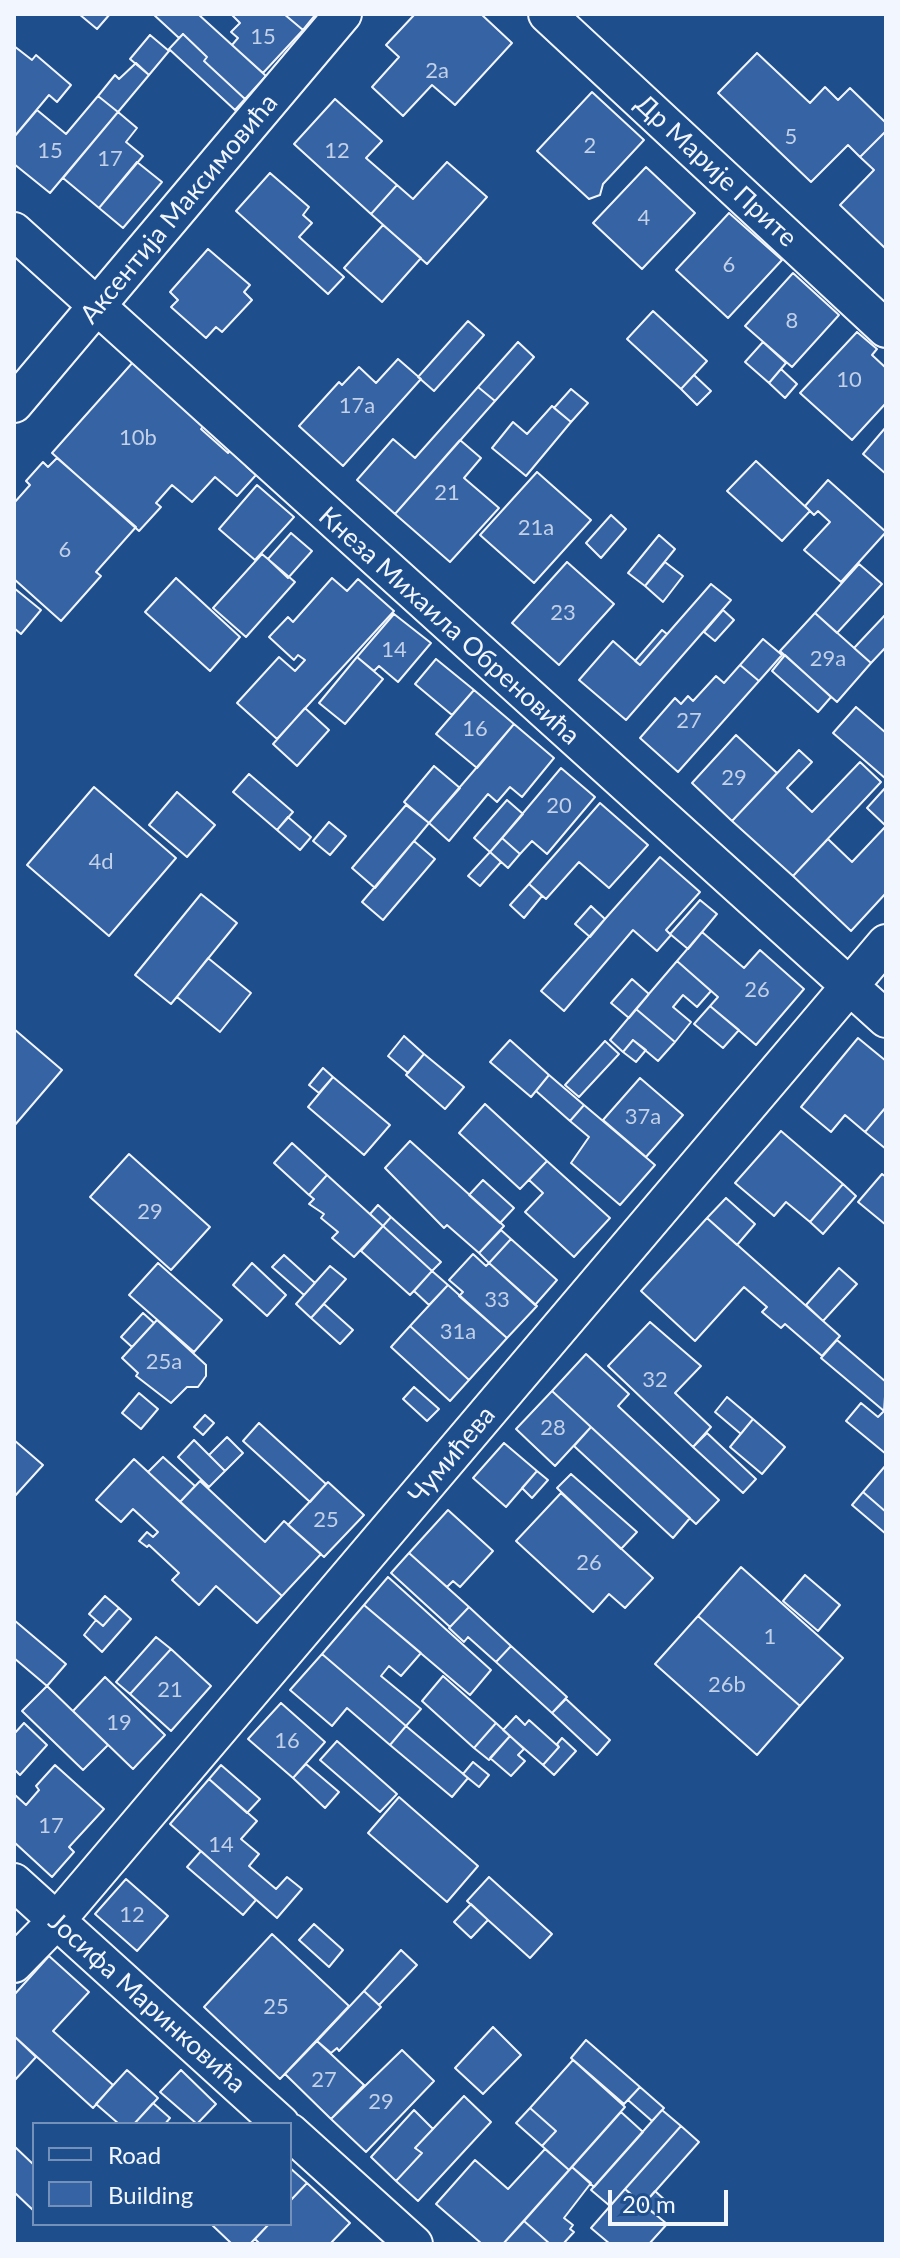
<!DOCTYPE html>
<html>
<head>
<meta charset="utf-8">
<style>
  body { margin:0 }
  #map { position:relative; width:900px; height:2258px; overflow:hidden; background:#1f4e8c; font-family:Lato,sans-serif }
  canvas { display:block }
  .frame { position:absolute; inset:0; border:16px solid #f2f6ff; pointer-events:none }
  .legend { position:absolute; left:32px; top:2122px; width:260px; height:104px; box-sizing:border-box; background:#1f4e8c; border:2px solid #7391ba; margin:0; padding:10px 14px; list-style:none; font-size:24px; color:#f2f6ff }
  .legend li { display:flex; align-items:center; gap:16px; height:40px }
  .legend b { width:40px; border:2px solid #7391ba }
  .scale { position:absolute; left:608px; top:2190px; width:120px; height:36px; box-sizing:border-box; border:4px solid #f2f6ff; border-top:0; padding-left:10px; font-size:24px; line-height:28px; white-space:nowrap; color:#f2f6ff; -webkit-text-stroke:6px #1f4e8c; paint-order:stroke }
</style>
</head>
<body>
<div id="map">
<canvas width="900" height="2258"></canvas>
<div class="frame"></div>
<ul class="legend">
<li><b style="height:10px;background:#1f4e8c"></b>Road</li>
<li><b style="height:22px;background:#3563a3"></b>Building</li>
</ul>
<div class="scale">20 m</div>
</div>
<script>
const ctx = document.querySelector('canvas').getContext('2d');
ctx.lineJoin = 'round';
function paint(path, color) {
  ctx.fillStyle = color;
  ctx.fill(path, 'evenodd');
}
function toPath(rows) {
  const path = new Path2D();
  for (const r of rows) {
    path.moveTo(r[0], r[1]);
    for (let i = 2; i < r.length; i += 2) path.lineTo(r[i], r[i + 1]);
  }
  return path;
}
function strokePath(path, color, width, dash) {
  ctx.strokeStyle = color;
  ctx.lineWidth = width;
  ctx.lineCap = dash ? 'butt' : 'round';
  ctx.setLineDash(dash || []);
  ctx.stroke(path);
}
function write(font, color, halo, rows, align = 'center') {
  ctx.font = font + ' Lato,sans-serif';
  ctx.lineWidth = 6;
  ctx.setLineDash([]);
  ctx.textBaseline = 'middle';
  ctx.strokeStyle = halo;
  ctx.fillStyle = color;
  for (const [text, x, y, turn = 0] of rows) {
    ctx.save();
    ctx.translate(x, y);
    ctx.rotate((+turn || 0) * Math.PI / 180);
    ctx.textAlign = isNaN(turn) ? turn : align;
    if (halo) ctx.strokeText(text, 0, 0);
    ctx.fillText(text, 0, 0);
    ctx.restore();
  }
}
const building = toPath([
  [79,14,110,14,97,29,79,14],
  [153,14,198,14,266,76,245,99,204,61,207,57,183,34,179,38,153,14],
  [231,14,284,14,303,30,263,73,232,45,238,38,231,32,240,23,231,14],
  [284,14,316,14,303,30,284,14],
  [415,14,481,14,512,43,455,105,432,85,403,116,372,87,399,57,386,45,415,14],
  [183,34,207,57,204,61,245,99,235,110,169,49,183,34],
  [150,35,169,51,149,75,130,59,150,35],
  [14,46,32,60,36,55,71,85,57,102,49,95,14,137,14,46],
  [757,53,810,103,825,87,838,100,850,88,886,123,886,131,860,157,848,145,811,182,718,93,757,53],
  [136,63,149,75,118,112,98,96,115,75,119,79,136,63],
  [592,92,644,140,603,184,600,195,589,199,537,151,592,92],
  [98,96,118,112,50,193,14,164,14,137,37,110,66,134,98,96],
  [335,99,382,141,366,158,397,185,371,214,294,144,335,99],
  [118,112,137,128,126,142,143,156,99,208,63,178,118,112],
  [886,131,886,249,840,205,874,170,860,157,886,131],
  [137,162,162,182,123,228,99,208,137,162],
  [447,162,487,197,427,264,371,214,397,185,413,199,447,162],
  [646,167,695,213,642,269,593,223,646,167],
  [270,173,309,207,303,215,312,223,299,237,344,277,328,294,236,211,270,173],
  [729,213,782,260,728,318,676,270,729,213],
  [383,225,421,258,382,302,344,268,383,225],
  [208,249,250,285,244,292,252,300,222,332,216,327,206,338,171,307,178,300,170,292,208,249],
  [793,273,839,315,792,367,745,326,793,273],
  [653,311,707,361,681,389,627,339,653,311],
  [468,321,484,335,434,391,418,377,468,321],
  [857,332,877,349,872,355,886,368,886,403,852,440,800,393,857,332],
  [518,342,534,357,495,401,478,387,518,342],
  [763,342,786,363,769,383,745,362,763,342],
  [398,359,421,379,343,466,299,426,339,382,342,385,359,367,376,383,398,359],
  [134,361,205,424,201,429,228,453,233,447,249,461,246,466,256,475,237,496,215,477,192,502,172,485,156,503,161,507,139,531,52,453,134,361],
  [781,369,797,384,785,398,769,383,781,369],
  [694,375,711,391,697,405,681,389,694,375],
  [478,387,495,401,395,514,357,480,393,439,415,458,478,387],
  [571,389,588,403,571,422,554,408,571,389],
  [552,406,571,422,526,476,492,448,513,422,527,434,552,406],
  [886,427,886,474,863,454,886,427],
  [460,440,481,458,464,478,499,508,450,562,395,514,460,440],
  [57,458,136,527,96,572,101,576,61,621,14,579,14,503,30,485,26,481,43,462,48,467,57,458],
  [756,461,810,511,782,541,727,491,756,461],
  [537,472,591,520,534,583,480,535,537,472],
  [828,480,886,532,841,582,804,550,830,522,818,511,814,515,805,506,828,480],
  [257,485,294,517,255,560,219,529,257,485],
  [611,515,626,529,601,558,586,543,611,515],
  [291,533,312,551,288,578,268,559,291,533],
  [659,535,675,549,645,586,628,573,659,535],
  [262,554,295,582,246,637,213,608,262,554],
  [567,562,614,604,559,665,512,623,567,562],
  [665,562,683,576,663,602,645,586,665,562],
  [859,564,882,584,837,633,815,613,859,564],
  [176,578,240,637,210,671,145,612,176,578],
  [332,578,347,591,358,579,394,611,277,739,237,703,279,657,295,671,305,660,298,655,294,660,269,637,288,617,293,622,332,578],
  [711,584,731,600,626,720,579,680,613,641,640,665,711,584],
  [14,588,41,610,21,634,14,628,14,588],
  [723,610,734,620,715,641,704,632,723,610],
  [815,613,871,663,837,702,780,651,815,613],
  [394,614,431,643,398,682,379,666,374,671,357,657,394,614],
  [886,614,886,647,871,663,854,648,886,614],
  [662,630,667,634,640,665,635,661,662,630],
  [763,639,782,655,759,681,740,665,763,639],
  [785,655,831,697,818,712,772,671,785,655],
  [357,657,383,679,345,724,319,703,357,657],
  [436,659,474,690,452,715,415,684,436,659],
  [740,665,759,681,678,772,640,738,675,698,681,704,688,696,693,701,716,676,724,683,740,665],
  [474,690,514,724,477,768,436,734,474,690],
  [856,707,886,733,886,779,833,733,856,707],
  [305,708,329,730,297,766,273,744,305,708],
  [514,724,554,758,522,797,510,787,497,802,488,794,449,841,429,823,514,724],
  [736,735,777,773,732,821,692,783,736,735],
  [799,750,812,762,787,788,812,812,860,762,881,782,793,876,732,821,799,750],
  [434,766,460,788,429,823,404,802,434,766],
  [561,768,595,797,547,854,532,841,520,854,502,838,561,768],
  [249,774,293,812,277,830,233,792,249,774],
  [94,787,176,858,109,936,27,865,94,787],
  [886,787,886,893,851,931,793,876,828,839,852,862,886,826,867,808,886,787],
  [177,792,215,825,187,857,149,825,177,792],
  [507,800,523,814,490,852,474,838,507,800],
  [600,803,648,845,609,888,579,862,546,899,529,884,600,803],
  [406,805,429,823,375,888,352,868,406,805],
  [288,817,311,837,300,850,277,830,288,817],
  [329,822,346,836,330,855,313,841,329,822],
  [502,838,520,854,508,868,490,852,502,838],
  [414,841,435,859,383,920,362,902,414,841],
  [490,852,501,862,480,886,468,876,490,852],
  [660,857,700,892,666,930,671,935,657,951,633,930,564,1011,541,991,660,857],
  [529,884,542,896,524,918,510,905,529,884],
  [201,894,237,923,171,1004,135,975,201,894],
  [700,900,717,914,688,949,670,934,700,900],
  [591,906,605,919,590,937,575,924,591,906],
  [702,932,744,968,760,950,804,989,756,1045,710,1006,718,997,677,961,702,932],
  [208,958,251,993,220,1032,177,997,208,958],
  [677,961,711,991,697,1007,683,995,673,1007,691,1022,675,1042,636,1009,677,961],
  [632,979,649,994,629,1018,611,1003,632,979],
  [710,1006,739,1030,723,1048,694,1024,710,1006],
  [636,1009,675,1042,658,1061,633,1040,623,1052,610,1040,636,1009],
  [14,1029,62,1070,14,1126,14,1029],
  [404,1036,424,1054,408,1073,388,1056,404,1036],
  [858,1038,886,1061,886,1107,865,1132,845,1115,831,1132,801,1107,858,1038],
  [510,1040,549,1075,531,1097,490,1062,510,1040],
  [633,1040,646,1050,636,1062,623,1052,633,1040],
  [605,1041,619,1054,579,1097,565,1085,605,1041],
  [424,1054,464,1087,445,1109,406,1075,424,1054],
  [323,1068,333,1077,319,1093,309,1085,323,1068],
  [549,1075,584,1105,570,1121,536,1091,549,1075],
  [333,1077,390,1125,364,1155,308,1107,333,1077],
  [640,1078,683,1115,646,1157,603,1120,640,1078],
  [485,1104,547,1161,520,1189,459,1133,485,1104],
  [584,1105,655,1165,620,1205,571,1163,589,1137,570,1121,584,1105],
  [886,1107,886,1149,865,1132,886,1107],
  [781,1131,843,1184,810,1222,786,1202,774,1216,735,1183,781,1131],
  [410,1141,504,1226,479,1253,447,1225,444,1228,385,1168,410,1141],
  [292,1143,327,1175,309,1195,274,1163,292,1143],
  [129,1154,210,1227,171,1270,90,1197,129,1154],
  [547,1161,610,1218,574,1257,525,1212,543,1193,529,1180,547,1161],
  [882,1174,886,1177,886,1225,858,1202,882,1174],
  [327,1175,383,1226,354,1257,332,1238,338,1232,321,1218,324,1214,309,1204,314,1199,309,1195,327,1175],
  [483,1180,514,1208,500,1223,469,1195,483,1180],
  [843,1184,856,1196,823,1234,810,1222,843,1184],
  [726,1198,755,1224,737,1245,707,1218,726,1198],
  [378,1205,391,1217,383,1226,370,1214,378,1205],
  [391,1217,441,1262,432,1271,383,1226,391,1217],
  [707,1218,840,1336,822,1356,785,1324,781,1328,762,1312,767,1307,744,1287,695,1341,641,1291,707,1218],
  [383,1226,432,1271,410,1295,361,1251,383,1226],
  [501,1230,511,1239,489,1263,479,1253,501,1230],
  [511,1239,557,1280,535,1305,489,1263,511,1239],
  [473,1254,486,1266,489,1263,537,1306,507,1338,459,1296,463,1292,449,1280,473,1254],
  [284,1255,315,1283,304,1295,272,1267,284,1255],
  [158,1263,222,1320,194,1352,129,1295,158,1263],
  [252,1263,286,1295,267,1316,233,1285,252,1263],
  [330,1266,346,1279,311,1318,296,1304,330,1266],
  [839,1268,857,1284,823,1321,806,1305,839,1268],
  [432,1271,448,1285,429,1305,414,1291,432,1271],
  [448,1285,507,1338,469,1380,410,1326,448,1285],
  [324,1304,353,1330,340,1344,311,1318,324,1304],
  [143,1313,154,1323,132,1347,121,1337,143,1313],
  [157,1320,206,1365,206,1376,198,1387,187,1387,171,1403,136,1376,138,1373,122,1358,157,1320],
  [650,1322,701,1366,675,1393,711,1427,693,1447,608,1366,650,1322],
  [410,1326,469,1380,450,1401,391,1347,410,1326],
  [837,1340,886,1382,884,1411,821,1358,837,1340],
  [586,1354,629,1394,618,1406,719,1500,696,1524,552,1391,586,1354],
  [414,1387,439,1409,427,1421,403,1399,414,1387],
  [552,1391,591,1427,555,1466,516,1429,552,1391],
  [139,1393,158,1409,141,1429,122,1413,139,1393],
  [727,1397,753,1419,741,1434,715,1412,727,1397],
  [861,1403,878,1417,886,1409,886,1454,846,1421,861,1403],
  [205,1415,214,1423,203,1435,194,1427,205,1415],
  [753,1419,785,1447,762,1474,730,1447,753,1419],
  [259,1423,326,1484,310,1502,243,1441,259,1423],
  [591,1427,690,1518,673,1538,574,1446,591,1427],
  [707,1433,756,1479,743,1493,693,1447,707,1433],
  [227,1437,243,1453,225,1471,209,1455,227,1437],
  [14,1440,43,1465,14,1497,14,1440],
  [194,1440,225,1471,209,1487,178,1457,194,1440],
  [504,1443,537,1471,506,1507,473,1478,504,1443],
  [163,1457,195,1486,180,1502,148,1472,163,1457],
  [134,1459,282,1596,257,1623,216,1586,199,1605,172,1580,179,1573,149,1545,147,1547,139,1541,147,1532,153,1537,158,1532,133,1509,121,1522,96,1500,134,1459],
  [886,1465,886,1512,863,1492,886,1465],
  [537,1471,548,1480,532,1498,522,1488,537,1471],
  [571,1474,637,1532,621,1549,557,1488,571,1474],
  [200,1481,265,1542,284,1521,321,1554,282,1596,180,1502,200,1481],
  [328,1482,364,1515,324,1557,288,1525,328,1482],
  [863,1492,886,1512,886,1534,852,1505,863,1492],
  [561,1493,653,1578,625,1608,609,1594,593,1612,516,1541,561,1493],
  [448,1510,493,1551,460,1587,453,1581,447,1587,409,1553,448,1510],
  [409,1553,469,1607,450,1627,391,1573,409,1553],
  [741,1567,843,1658,800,1706,698,1616,741,1567],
  [805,1575,840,1605,818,1631,783,1601,805,1575],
  [388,1577,491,1670,470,1695,364,1605,388,1577],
  [105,1596,119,1608,103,1626,89,1614,105,1596],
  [364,1605,421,1653,401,1676,389,1666,381,1676,421,1709,406,1726,322,1654,364,1605],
  [469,1607,511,1646,496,1662,468,1637,464,1642,449,1628,469,1607],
  [119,1608,131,1619,102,1652,84,1635,96,1620,103,1626,119,1608],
  [698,1616,800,1706,757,1755,655,1664,698,1616],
  [14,1620,66,1664,47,1686,14,1658,14,1620],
  [156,1637,171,1649,130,1694,116,1682,156,1637],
  [511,1646,567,1697,552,1713,496,1662,511,1646],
  [171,1649,211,1686,171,1731,130,1694,171,1649],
  [322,1654,406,1726,390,1745,347,1708,332,1726,290,1690,322,1654],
  [443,1676,496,1723,474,1748,422,1701,443,1676],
  [105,1677,165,1735,133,1769,73,1711,105,1677],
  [47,1686,108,1745,83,1770,22,1711,47,1686],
  [566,1699,610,1740,597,1755,552,1713,566,1699],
  [281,1703,325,1742,293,1778,248,1739,281,1703],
  [516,1716,525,1725,529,1720,559,1747,543,1765,503,1730,516,1716],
  [24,1723,47,1745,20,1775,14,1769,14,1734,24,1723],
  [496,1723,510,1736,489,1760,474,1748,496,1723],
  [406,1726,468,1778,452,1797,390,1745,406,1726],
  [510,1736,524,1749,518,1755,525,1761,511,1776,490,1758,510,1736],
  [562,1738,576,1751,554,1775,543,1765,559,1747,557,1744,562,1738],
  [337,1741,397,1794,380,1812,320,1760,337,1741],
  [473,1762,489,1775,479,1787,463,1774,473,1762],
  [306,1764,339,1792,325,1808,293,1778,306,1764],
  [55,1765,104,1809,69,1847,74,1852,52,1877,14,1842,14,1794,26,1805,39,1790,36,1786,55,1765],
  [221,1765,260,1799,247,1813,209,1779,221,1765],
  [209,1779,257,1821,241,1839,259,1854,249,1866,276,1889,287,1877,302,1889,277,1918,170,1824,209,1779],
  [399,1797,478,1866,447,1902,368,1833,399,1797],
  [201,1851,256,1900,243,1915,187,1867,201,1851],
  [489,1877,552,1934,530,1958,467,1901,489,1877],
  [126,1879,168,1916,137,1951,95,1914,126,1879],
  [471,1904,488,1920,471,1938,454,1922,471,1904],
  [314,1924,343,1950,329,1967,299,1940,314,1924],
  [272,1934,349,2006,280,2079,204,2007,272,1934],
  [401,1950,417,1965,379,2005,364,1991,401,1950],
  [49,1956,89,1992,53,2031,113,2085,93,2108,14,2036,14,1995,49,1956],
  [364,1991,381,2007,339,2051,337,2048,331,2053,317,2041,364,1991],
  [493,2027,521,2055,483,2094,455,2068,493,2027],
  [14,2036,36,2057,14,2081,14,2036],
  [586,2040,640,2087,624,2104,571,2058,586,2040],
  [317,2041,364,2085,331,2119,285,2074,317,2041],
  [402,2050,434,2081,366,2152,331,2119,402,2050],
  [573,2060,625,2107,569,2170,542,2146,556,2131,530,2108,573,2060],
  [127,2070,158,2098,134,2124,119,2124,96,2104,127,2070],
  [181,2070,216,2104,197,2124,160,2092,181,2070],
  [640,2087,664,2108,652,2121,628,2100,640,2087],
  [464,2096,491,2122,418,2201,396,2181,422,2153,415,2148,464,2096],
  [153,2103,170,2118,165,2124,134,2124,153,2103],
  [530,2108,556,2131,542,2146,516,2123,530,2108],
  [414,2110,433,2129,415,2148,422,2153,396,2181,371,2157,414,2110],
  [662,2110,681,2126,610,2206,591,2190,662,2110],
  [621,2112,643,2132,594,2187,572,2167,621,2112],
  [681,2126,699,2142,643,2205,625,2189,681,2126],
  [14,2146,34,2165,34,2211,14,2192,14,2146],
  [545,2149,569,2170,503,2244,482,2244,436,2204,475,2160,508,2189,545,2149],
  [572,2167,591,2183,564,2218,573,2225,570,2229,574,2232,563,2244,550,2244,524,2221,572,2167],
  [290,2168,307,2183,290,2201,290,2168],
  [307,2183,350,2223,330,2244,260,2244,255,2239,269,2224,290,2224,290,2201,307,2183],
  [625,2189,667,2224,649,2244,610,2244,591,2228,625,2189],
  [655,2191,667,2202,656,2215,643,2205,655,2191],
  [524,2221,550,2244,503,2244,524,2221],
  [211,2224,269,2224,250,2244,232,2244,211,2224]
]);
paint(building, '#3563a3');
strokePath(building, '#f2f6ff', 2);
const minor = toPath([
  [547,14,886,329],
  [14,231,886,1019],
  [14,404,343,14],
  [14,1882,281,2124],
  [14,1964,57,1920,886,943],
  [290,2132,414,2244]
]);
strokePath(minor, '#f2f6ff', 40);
strokePath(minor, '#1f4e8c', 36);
write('22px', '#c3d1e8', null, [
  ["15",263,37],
  ["2a",437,71],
  ["5",791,137],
  ["2",590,146],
  ["15",50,151],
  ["12",337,151],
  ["17",110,159],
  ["4",644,218],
  ["6",729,265],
  ["8",792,321],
  ["10",849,380],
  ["17a",357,406],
  ["10b",138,438],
  ["21",447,493],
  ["21a",536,528],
  ["6",65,550],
  ["23",563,613],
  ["14",394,650],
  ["29a",828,659],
  ["27",689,721],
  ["16",475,729],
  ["29",734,778],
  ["20",559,806],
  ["4d",101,862],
  ["26",757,990],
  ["37a",643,1117],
  ["29",150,1212],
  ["33",497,1300],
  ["31a",458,1332],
  ["25a",164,1362],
  ["32",655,1380],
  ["28",553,1428],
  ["25",326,1520],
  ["26",589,1563],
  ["1",770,1637],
  ["26b",727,1685],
  ["21",170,1690],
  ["19",119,1723],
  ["16",287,1741],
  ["17",51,1826],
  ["14",221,1845],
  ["12",132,1915],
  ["25",276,2007],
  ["27",324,2080],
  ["29",381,2102]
]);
write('26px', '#f2f6ff', '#1f4e8c', [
  ["Др Марије Прите",716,171,43],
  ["Аксентија Максимовића",179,209,-50],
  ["Кнеза Михаила Обреновића",449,626,42],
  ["Чумићева",452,1455,-50],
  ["Јосифа Маринковића",147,2003,42]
]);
</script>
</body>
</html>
